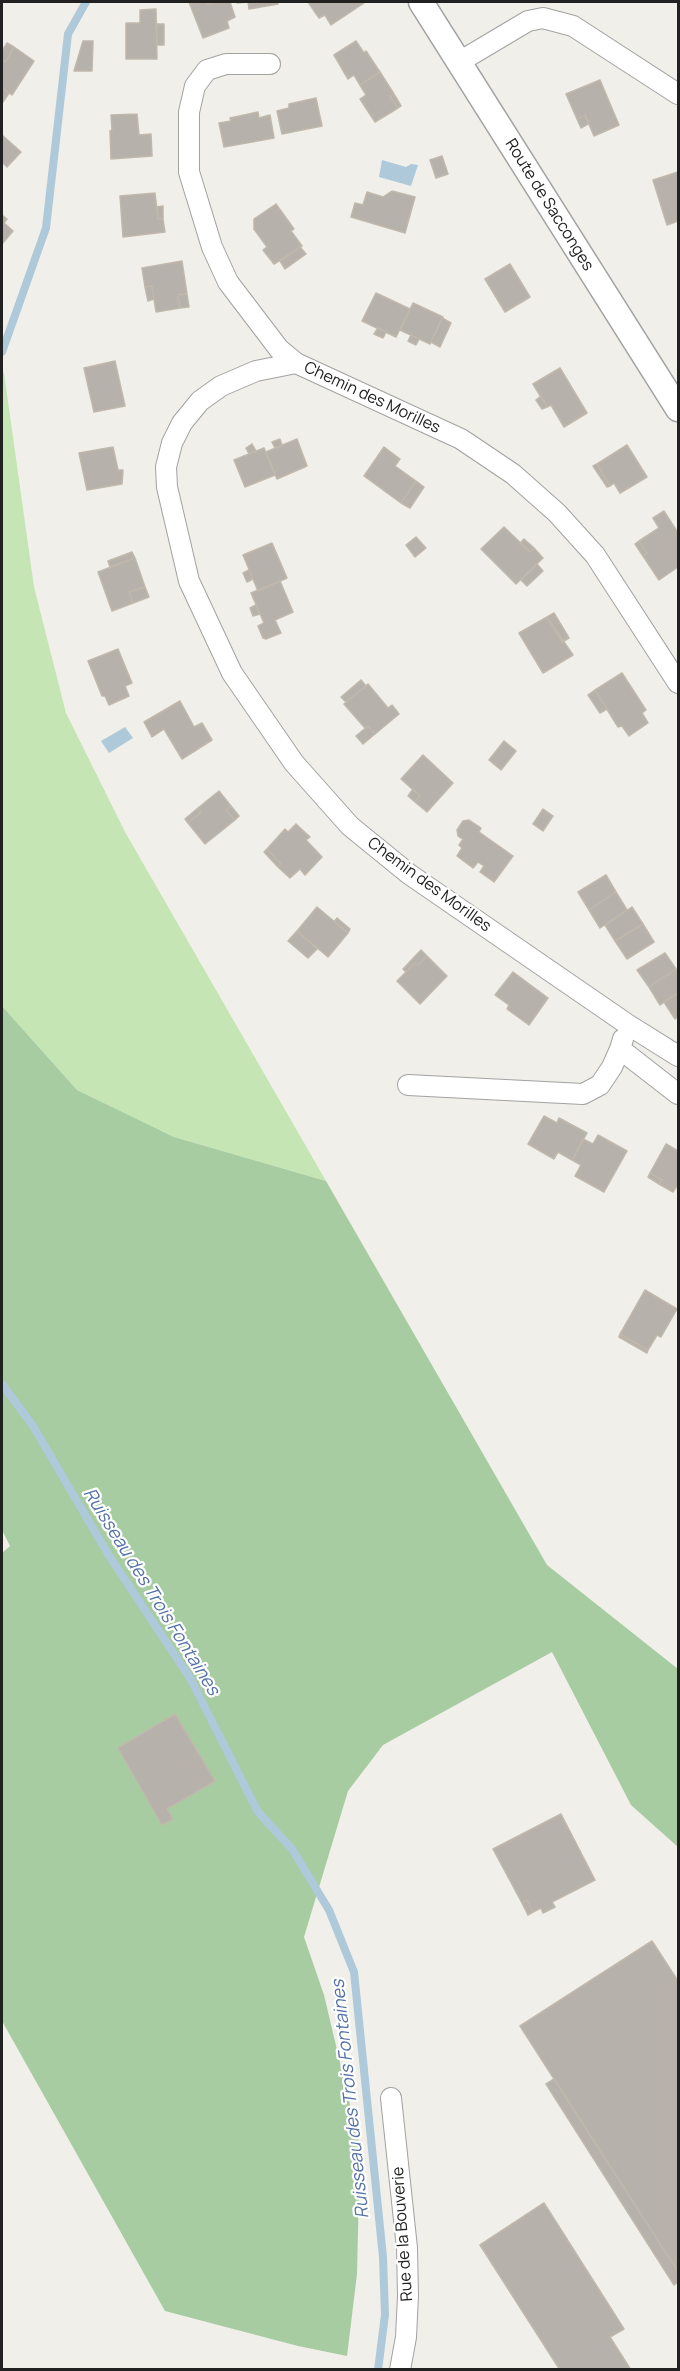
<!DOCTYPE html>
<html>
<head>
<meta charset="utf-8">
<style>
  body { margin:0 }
  #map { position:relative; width:680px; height:2371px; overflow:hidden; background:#f0efe9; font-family:Manrope,sans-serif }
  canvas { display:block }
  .frame { position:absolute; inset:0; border:3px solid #212121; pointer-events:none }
</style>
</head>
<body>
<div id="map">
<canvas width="680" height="2371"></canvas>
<div class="frame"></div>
</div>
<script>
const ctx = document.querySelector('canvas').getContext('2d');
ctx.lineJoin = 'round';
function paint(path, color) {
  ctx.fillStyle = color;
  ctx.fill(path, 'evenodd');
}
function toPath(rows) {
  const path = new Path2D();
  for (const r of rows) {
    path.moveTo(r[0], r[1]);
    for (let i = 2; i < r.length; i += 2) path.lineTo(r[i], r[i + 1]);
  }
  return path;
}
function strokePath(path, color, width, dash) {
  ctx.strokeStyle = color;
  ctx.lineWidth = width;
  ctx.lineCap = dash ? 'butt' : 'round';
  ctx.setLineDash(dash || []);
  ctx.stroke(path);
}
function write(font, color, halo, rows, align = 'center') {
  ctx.font = font + ' Manrope,sans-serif';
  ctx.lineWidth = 4.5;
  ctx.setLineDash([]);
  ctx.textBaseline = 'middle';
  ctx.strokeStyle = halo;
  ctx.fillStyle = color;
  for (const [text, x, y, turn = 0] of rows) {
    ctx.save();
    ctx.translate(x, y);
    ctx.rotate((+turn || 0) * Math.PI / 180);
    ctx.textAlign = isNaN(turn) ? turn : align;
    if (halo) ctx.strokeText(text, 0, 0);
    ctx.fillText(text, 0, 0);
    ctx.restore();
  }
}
paint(toPath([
  [2,370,4,373,34,587,66,713,125,832,326,1181,174,1137,77,1090,2,1006]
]), '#c5e5b4');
paint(toPath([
  [2,1006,77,1090,174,1137,326,1181,547,1565,678,1669,678,1847,631,1805,552,1652,383,1745,348,1791,304,1937,324,1995,360,2147,357,2274,347,2356,298,2346,165,2311,2,2021,2,1553,10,1546,2,1530]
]), '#a7cca1');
paint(toPath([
  [382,160,406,167,411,164,418,165,411,186,379,177],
  [125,727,133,738,109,753,101,741]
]), '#aec9d9');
strokePath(toPath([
  [2,352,46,228,68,34,86,2],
  [2,1384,33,1426,108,1554,190,1678,258,1812,292,1849,329,1910,354,1972,383,2257,385,2315,378,2370]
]), '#aec9d9', 8);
const building = toPath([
  [189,2,206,2,207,4,214,2,230,2,235,17,227,21,229,28,203,38,189,2],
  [237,2,278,2,278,4,249,9,248,2,237,3,237,2],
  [308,2,364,2,364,3,331,25,325,15,319,18,308,2],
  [156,9,157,59,126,59,126,23,140,23,140,10,156,9],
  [157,24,164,24,164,45,157,45,157,24],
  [83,41,93,41,92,71,74,71,83,41],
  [356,41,364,53,366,51,380,72,360,85,354,75,348,79,334,55,356,41],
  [7,43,14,47,6,62,2,59,2,51,7,43],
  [14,47,34,61,12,95,2,88,2,59,6,62,14,47],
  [380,72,394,94,390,96,398,108,375,122,360,99,366,95,360,85,380,72],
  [600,80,619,125,594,136,585,115,577,119,566,94,600,80],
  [2,88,9,93,3,102,2,101,2,88],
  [394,94,401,106,398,108,390,96,394,94],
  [316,98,322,126,282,134,277,111,289,108,289,104,316,98],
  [258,112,259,118,270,115,274,138,224,147,219,123,231,121,230,118,258,112],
  [137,114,139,135,151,134,152,156,111,159,110,131,112,130,111,115,137,114],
  [585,115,588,124,581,128,577,119,585,115],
  [2,135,21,152,7,167,2,162,2,135],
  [442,156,448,174,436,178,430,160,442,156],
  [678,172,678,221,667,225,653,180,678,172],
  [392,191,415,197,405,233,351,217,355,203,363,205,367,192,383,197,392,191],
  [155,193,158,219,163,219,165,232,123,237,120,196,155,193],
  [276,204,294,229,291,231,302,246,274,264,263,250,267,247,254,229,254,219,276,204],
  [163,206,163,219,158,219,157,207,163,206],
  [2,215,7,219,4,223,13,231,2,244,2,215],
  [300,247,306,254,285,269,280,261,300,247],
  [182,261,187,294,178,295,180,308,156,312,152,286,145,287,142,268,182,261],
  [510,264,530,297,505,312,485,279,510,264],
  [152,286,154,299,148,301,145,287,152,286],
  [376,293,410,309,396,337,362,321,376,293],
  [187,294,189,307,180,308,178,295,187,294],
  [413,303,443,317,430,344,400,330,413,303],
  [442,318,451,323,440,347,431,342,442,318],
  [378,328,386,332,383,338,374,334,378,328],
  [411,335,419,339,416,345,408,341,411,335],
  [115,361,125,406,94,412,84,368,115,361],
  [560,368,587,413,564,427,551,405,547,407,533,384,560,368],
  [541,396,547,407,542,409,536,400,541,396],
  [280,439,282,445,275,448,272,442,280,439],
  [297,439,307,466,277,479,266,452,297,439],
  [252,444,256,451,249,454,246,448,252,444],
  [627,445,647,477,620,493,614,483,610,486,597,464,627,445],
  [113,447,118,470,123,470,122,484,87,490,79,453,113,447],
  [384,447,400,459,395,466,416,481,401,503,364,476,384,447],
  [264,448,275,475,245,487,234,460,264,448],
  [597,464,610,486,607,487,593,466,597,464],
  [416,481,424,487,410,508,401,503,416,481],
  [664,511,678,533,678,567,659,580,643,556,647,553,639,541,659,528,653,518,664,511],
  [504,527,530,552,534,548,543,558,516,584,481,549,504,527],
  [416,537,426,548,415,557,406,545,416,537],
  [524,539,534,548,530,552,520,543,524,539],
  [639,541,647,553,643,556,635,544,639,541],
  [272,543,287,578,258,591,243,555,272,543],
  [132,552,135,558,110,567,108,561,132,552],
  [135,558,145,587,129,592,133,603,112,611,98,572,135,558],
  [537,564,543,571,527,586,521,580,537,564],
  [249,570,253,579,247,582,243,573,249,570],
  [280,581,293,612,275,620,281,633,266,639,263,638,258,626,264,623,251,593,280,581],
  [145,587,149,597,133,603,129,592,145,587],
  [256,605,260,614,253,616,250,608,256,605],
  [554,613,569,638,562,642,547,617,554,613],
  [547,617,573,655,543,673,519,633,547,617],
  [118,649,132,683,125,686,129,696,109,705,105,696,102,696,88,661,118,649],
  [622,673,646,710,642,713,648,723,629,736,622,726,618,727,595,690,622,673],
  [361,680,366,686,346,702,341,697,361,680],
  [368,684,388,708,392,705,399,714,375,734,368,726,365,728,344,704,368,684],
  [595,690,607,709,600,713,588,695,595,690],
  [180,701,194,727,202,723,212,740,182,759,164,729,152,737,144,722,180,701],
  [368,726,375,734,363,744,356,736,368,726],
  [504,741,516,751,501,770,489,760,504,741],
  [423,755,453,783,427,812,415,802,420,796,401,779,423,755],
  [413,789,420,796,415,802,408,796,413,789],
  [219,791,231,806,226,810,235,820,205,844,188,823,201,812,198,808,219,791],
  [231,806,239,816,235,820,226,810,231,806],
  [198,808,201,812,188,823,185,819,198,808],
  [543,809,553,816,543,831,533,824,543,809],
  [469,820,481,828,479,832,513,856,494,882,480,872,484,866,478,862,473,868,457,856,462,848,459,845,463,839,458,836,457,830,463,821,469,820],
  [296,824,310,837,306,840,322,857,305,875,300,869,290,878,278,867,281,864,267,849,285,829,288,832,296,824],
  [267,849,281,864,278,867,264,852,267,849],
  [606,875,616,892,589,910,578,892,606,875],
  [616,892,627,910,600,928,589,910,616,892],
  [317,907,348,933,328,957,297,931,317,907],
  [632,907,643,924,615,941,605,925,632,907],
  [337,918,350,929,348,933,334,922,337,918],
  [643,924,654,942,627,959,615,941,643,924],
  [297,931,317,949,308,958,288,941,297,931],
  [421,950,427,956,418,965,415,963,406,972,403,969,421,950],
  [665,953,676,969,649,987,637,970,665,953],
  [427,956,447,976,420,1004,397,981,415,963,418,965,427,956],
  [676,969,678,974,678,993,660,1005,649,987,676,969],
  [513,972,548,998,529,1025,507,1009,509,1005,495,995,513,972],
  [678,993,678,1017,675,1019,664,1002,678,993],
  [544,1116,557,1123,559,1118,587,1133,572,1160,558,1152,554,1159,528,1144,544,1116],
  [598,1135,627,1151,604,1192,575,1176,581,1165,572,1160,583,1139,593,1144,598,1135],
  [666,1144,678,1151,678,1187,677,1186,673,1192,659,1184,662,1180,650,1173,666,1144],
  [650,1173,662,1180,659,1184,648,1177,650,1173],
  [645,1290,677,1309,661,1337,657,1335,648,1350,620,1334,645,1290],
  [620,1334,648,1350,647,1353,619,1337,620,1334],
  [175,1714,215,1781,167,1809,173,1819,162,1825,118,1748,175,1714],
  [561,1814,595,1880,552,1902,555,1907,543,1913,541,1908,533,1912,527,1900,522,1903,493,1849,561,1814],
  [527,1900,533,1912,528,1915,522,1903,527,1900],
  [652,1941,678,1981,678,2269,677,2270,520,2026,652,1941],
  [554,2079,677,2270,678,2269,678,2282,674,2285,546,2084,554,2079],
  [544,2203,624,2329,610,2337,631,2370,565,2370,563,2368,560,2370,480,2245,544,2203]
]);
paint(building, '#b6b1ab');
strokePath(building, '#c1b8ac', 1.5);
const minor = toPath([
  [459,62,528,21,543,18,573,26,678,94],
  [270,64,226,64,207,70,195,86,189,112,189,172,212,247,228,282,279,349,296,363],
  [678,683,595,555,557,513,513,474,461,439,296,363,256,371,221,386,200,401,182,423,172,443,166,467,167,487,189,581,232,673,294,763,350,826,409,874,627,1024,678,1056],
  [623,1039,620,1049,678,1094],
  [408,1085,583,1094,600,1085,612,1067,620,1049],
  [391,2098,407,2248,408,2296,406,2337,400,2370]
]);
const tertiary = toPath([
  [421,2,678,409]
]);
strokePath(minor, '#a2a2a2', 22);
strokePath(tertiary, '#a2a2a2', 27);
strokePath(minor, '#fff', 20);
strokePath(tertiary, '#fff', 24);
write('16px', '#212121', '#fff', [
  ["Route de Sacconges",549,205,58],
  ["Chemin des Morilles",372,398,25],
  ["Chemin des Morilles",429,885,36],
  ["Rue de la Bouverie",403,2234,-94]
]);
write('italic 18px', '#5572a8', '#fff', [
  ["Ruisseau des Trois Fontaines",151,1592,58],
  ["Ruisseau des Trois Fontaines",351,2099,-96]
]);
</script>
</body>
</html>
